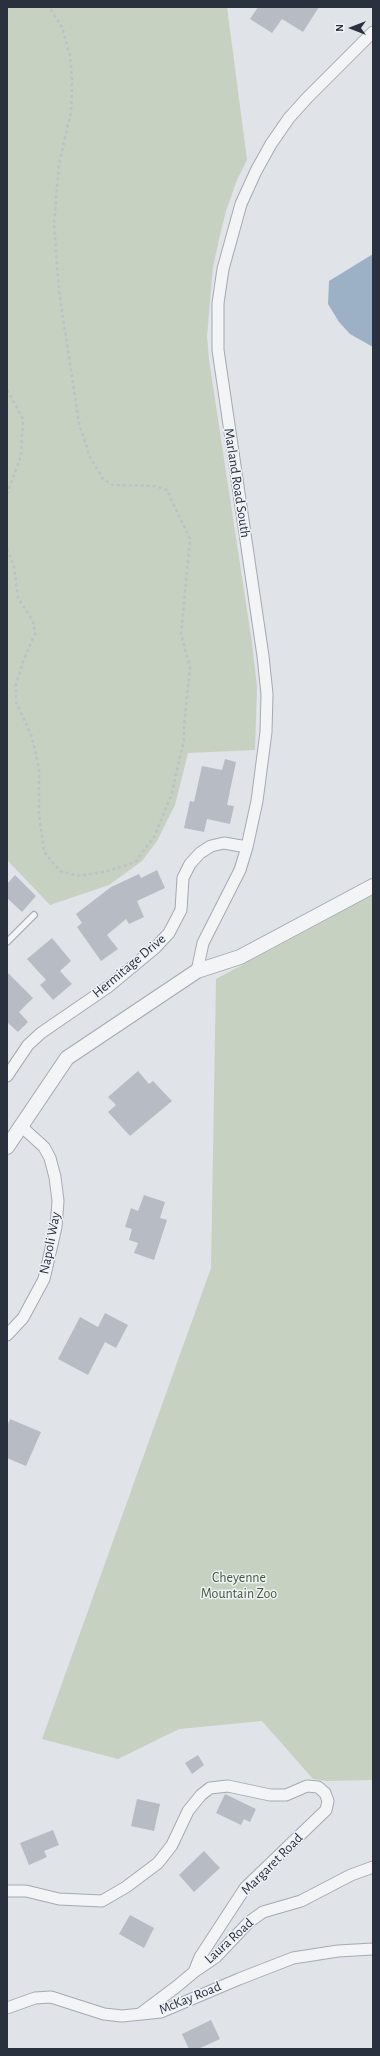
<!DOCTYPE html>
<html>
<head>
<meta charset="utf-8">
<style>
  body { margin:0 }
  #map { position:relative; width:380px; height:2056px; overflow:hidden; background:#e0e3e8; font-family:"Alegreya Sans",sans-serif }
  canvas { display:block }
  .frame { position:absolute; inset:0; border:8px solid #29313e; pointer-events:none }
  .north { position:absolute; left:332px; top:8px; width:40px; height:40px; -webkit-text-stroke:3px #eff2f6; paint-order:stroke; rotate:270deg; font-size:11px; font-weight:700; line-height:16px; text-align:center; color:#29313e }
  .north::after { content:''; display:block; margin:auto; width:14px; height:18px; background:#29313e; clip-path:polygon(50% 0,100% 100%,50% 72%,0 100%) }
</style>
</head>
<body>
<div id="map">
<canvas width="380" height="2056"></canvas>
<div class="frame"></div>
<div class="north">N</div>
</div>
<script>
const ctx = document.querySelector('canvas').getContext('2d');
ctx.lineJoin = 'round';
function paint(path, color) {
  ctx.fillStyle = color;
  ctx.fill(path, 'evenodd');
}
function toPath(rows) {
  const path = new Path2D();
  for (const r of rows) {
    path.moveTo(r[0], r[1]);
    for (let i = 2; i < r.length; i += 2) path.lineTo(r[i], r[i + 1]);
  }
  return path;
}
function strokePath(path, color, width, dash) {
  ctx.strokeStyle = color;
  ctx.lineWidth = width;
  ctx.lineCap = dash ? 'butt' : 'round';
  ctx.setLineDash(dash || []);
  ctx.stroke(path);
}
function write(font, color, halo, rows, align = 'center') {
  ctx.font = font + ' "Alegreya Sans",sans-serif';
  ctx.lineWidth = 3;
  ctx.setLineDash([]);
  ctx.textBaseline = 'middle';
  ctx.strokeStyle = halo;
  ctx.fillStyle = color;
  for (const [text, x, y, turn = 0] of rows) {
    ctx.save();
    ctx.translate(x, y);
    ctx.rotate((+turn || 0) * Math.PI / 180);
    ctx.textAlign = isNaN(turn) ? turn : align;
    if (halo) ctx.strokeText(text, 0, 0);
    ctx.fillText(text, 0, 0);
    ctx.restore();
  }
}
paint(toPath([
  [7,7,227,7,247,160,237,180,226,211,220,235,213,267,207,336,209,360,252,643,257,686,255,750,188,753,175,805,157,841,142,861,109,885,50,905,7,860],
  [373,895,373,1780,327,1781,313,1779,262,1721,179,1729,118,1759,42,1739,211,1268,216,979]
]), '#c6d1c1');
paint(toPath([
  [373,254,373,347,350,334,339,322,328,304,329,281]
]), '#9db1c6');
paint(toPath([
  [258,7,319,7,303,32,282,19,272,33,250,19],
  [225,759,236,762,227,805,234,806,230,824,207,819,204,832,184,828,190,801,194,802,202,766,222,770],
  [157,870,165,888,137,901,144,917,129,924,126,919,107,935,118,949,101,961,77,927,82,923,76,914,111,887,139,874,141,878],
  [15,875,36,896,22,912,7,898,7,884],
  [52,938,71,961,60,971,72,984,53,1000,40,985,46,980,27,959],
  [7,972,33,998,19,1012,28,1022,18,1032,8,1023,7,1024],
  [138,1071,149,1084,153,1081,172,1101,130,1136,108,1112,116,1105,108,1097],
  [144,1195,165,1202,160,1218,167,1220,154,1260,134,1253,138,1243,129,1240,132,1229,125,1227,131,1208,138,1211],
  [105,1313,128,1325,116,1348,105,1342,88,1375,58,1359,80,1317,98,1327],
  [10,1419,41,1432,26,1466,7,1458,7,1426],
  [198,1755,204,1765,192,1774,185,1763],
  [225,1794,256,1809,250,1822,244,1819,241,1825,216,1813],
  [137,1799,160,1804,154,1831,131,1826],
  [53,1830,59,1845,44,1851,47,1857,29,1865,20,1843],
  [204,1851,220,1868,194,1892,179,1875],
  [130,1915,154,1928,144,1948,119,1934],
  [211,2020,220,2039,198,2049,189,2049,182,2034]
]), '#b7bcc4');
const service = toPath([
  [7,942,34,915]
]);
const minor = toPath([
  [197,971,203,943,240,870,247,847,257,801,266,732,267,694,263,656,218,350,218,303,223,269,241,204,256,171,271,144,289,118,307,98,373,32],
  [7,1076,28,1045,41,1033,108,987,155,948,169,933,181,910,183,878,190,864,200,853,211,846,224,843,247,847],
  [7,1335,23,1318,44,1279,56,1227,58,1201,55,1177,50,1158,44,1147,22,1127],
  [7,1891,26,1891,59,1899,102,1901,126,1887,158,1863,172,1845,188,1811,201,1795,210,1788,228,1786,270,1795,286,1795,307,1786,318,1787,325,1793,328,1801,326,1810,245,1888,200,1957,194,1972],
  [7,2008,35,1998,51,1997,104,2014,122,2016,161,2012,239,1979,293,1958,338,1951,373,1949],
  [140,2014,176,1987,194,1972,216,1957,249,1922,263,1912,301,1901,351,1875,373,1867]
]);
const tertiary = toPath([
  [7,1147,67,1058,197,971,240,957,373,886]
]);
strokePath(service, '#a5aab2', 8);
strokePath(minor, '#a5aab2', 13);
strokePath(tertiary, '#a5aab2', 16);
strokePath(toPath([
  [7,390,23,419,21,456,7,494],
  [7,549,14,566,18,598,33,621,35,634,23,661,16,685,16,702,32,737,39,768,39,813,44,852,60,871,79,876,108,871,135,862,154,837,171,796,184,740,184,726,190,667,181,634,190,539,167,490,155,486,113,485,103,479,90,457,79,423,59,291,54,224,59,164,71,112,72,80,70,56,62,27,49,7]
]), '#bec1c6', 2.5, [3, 3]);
strokePath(service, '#f2f4f6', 5.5);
strokePath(minor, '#f2f4f6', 11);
strokePath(tertiary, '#f2f4f6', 14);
write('14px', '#29313e', '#eff2f6', [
  ["Marland Road South",237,483,81],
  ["Hermitage Drive",129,966,-40],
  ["Napoli Way",50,1243,-79],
  ["Margaret Road",272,1864,-45],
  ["Laura Road",229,1941,-42],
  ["McKay Road",190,1998,-22]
]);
write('14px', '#3e5938', '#eff2f6', [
  ["Cheyenne",239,1578],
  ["Mountain Zoo",239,1594]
]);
</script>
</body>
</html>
